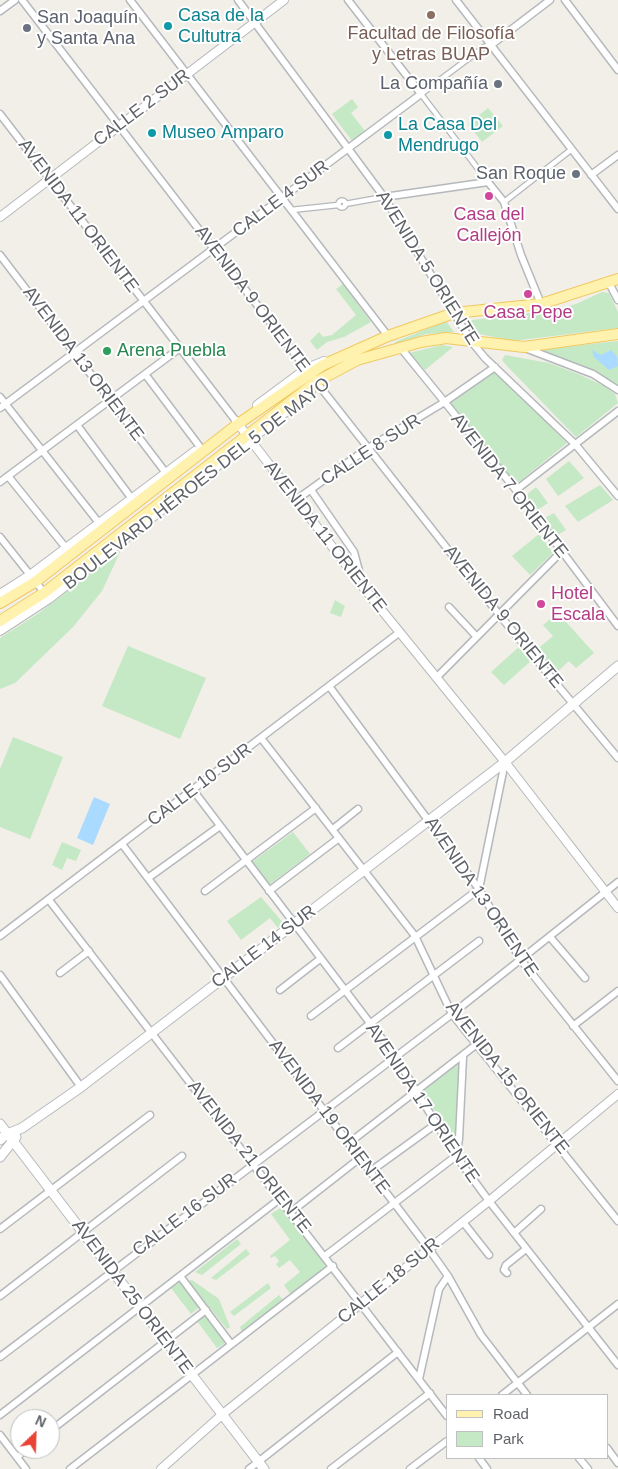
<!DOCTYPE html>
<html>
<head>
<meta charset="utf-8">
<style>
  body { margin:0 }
  #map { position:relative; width:618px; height:1469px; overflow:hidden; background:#f1efe8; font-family:Arial,sans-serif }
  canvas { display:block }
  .legend { position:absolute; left:446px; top:1394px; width:162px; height:65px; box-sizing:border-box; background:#fff; border:1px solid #bfc1c3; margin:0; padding:6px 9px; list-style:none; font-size:15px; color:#5f6368 }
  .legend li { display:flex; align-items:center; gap:10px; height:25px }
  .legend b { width:25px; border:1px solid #bfc1c3 }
  .north { position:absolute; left:10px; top:1409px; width:50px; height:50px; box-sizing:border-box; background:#fff; border:1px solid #bfc1c3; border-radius:50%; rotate:24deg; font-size:14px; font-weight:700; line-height:20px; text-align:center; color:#5f6368 }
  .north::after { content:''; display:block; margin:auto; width:18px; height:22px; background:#ea4335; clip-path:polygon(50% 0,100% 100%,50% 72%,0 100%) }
</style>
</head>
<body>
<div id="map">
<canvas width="618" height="1469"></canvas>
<ul class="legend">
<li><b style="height:6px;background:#fff2af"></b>Road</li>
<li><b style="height:14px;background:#c5e8c5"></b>Park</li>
</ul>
<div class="north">N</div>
</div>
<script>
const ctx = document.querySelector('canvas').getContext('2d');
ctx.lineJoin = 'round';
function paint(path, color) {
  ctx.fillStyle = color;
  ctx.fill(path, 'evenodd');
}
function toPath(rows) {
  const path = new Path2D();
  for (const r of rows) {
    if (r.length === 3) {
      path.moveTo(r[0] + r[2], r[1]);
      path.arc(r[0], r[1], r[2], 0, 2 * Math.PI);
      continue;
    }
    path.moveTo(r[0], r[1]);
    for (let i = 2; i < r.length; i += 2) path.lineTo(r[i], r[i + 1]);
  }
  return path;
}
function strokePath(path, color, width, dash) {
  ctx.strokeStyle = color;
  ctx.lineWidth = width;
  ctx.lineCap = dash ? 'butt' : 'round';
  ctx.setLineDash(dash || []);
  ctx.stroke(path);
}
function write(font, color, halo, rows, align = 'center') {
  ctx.font = font + ' Arial,sans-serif';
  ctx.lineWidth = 4;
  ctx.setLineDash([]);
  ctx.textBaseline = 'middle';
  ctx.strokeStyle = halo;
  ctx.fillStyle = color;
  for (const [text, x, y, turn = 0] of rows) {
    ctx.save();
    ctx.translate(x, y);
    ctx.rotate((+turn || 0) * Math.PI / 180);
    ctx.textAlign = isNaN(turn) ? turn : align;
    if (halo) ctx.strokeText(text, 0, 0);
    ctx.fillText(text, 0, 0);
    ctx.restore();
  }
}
paint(toPath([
  [352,99,358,107,351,113,365,131,352,141,332,114],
  [488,108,503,126,482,142,468,124],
  [343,284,371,322,344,337,327,342,317,350,310,341,319,332,323,337,332,335,356,315,336,289],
  [602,292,609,293,611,297,618,312,618,328,513,341,470,332,468,326,472,320,555,310,576,304],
  [446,321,454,332,426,334,396,344,395,342],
  [618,341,618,387,594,370,535,350],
  [442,345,453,347,425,370,409,353],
  [505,355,549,363,578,374,602,385,615,394,618,403,576,437,506,365,502,360],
  [496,371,567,443,515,485,448,404],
  [569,461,584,478,558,496,546,479],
  [600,485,613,500,578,522,565,506],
  [536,487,548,503,536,511,525,496],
  [554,513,566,530,556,536,543,519],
  [539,534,553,553,530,575,512,556],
  [121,550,102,591,73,627,15,683,0,689,0,638,39,613],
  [335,600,345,606,341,617,330,613],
  [558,613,594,653,576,668,569,661,554,675,535,651,553,636,543,625],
  [128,646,206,678,180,739,102,706],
  [520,646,532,660,504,685,491,672],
  [13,737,63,757,30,839,0,827,0,769],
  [293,832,310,854,269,885,252,862],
  [62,842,81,850,76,861,67,858,62,870,52,865],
  [261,897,284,924,278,928,270,918,241,940,227,921],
  [459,1062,457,1144,422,1092],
  [282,1207,324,1263,325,1267,319,1274,291,1295,284,1285,300,1272,290,1260,279,1268,276,1264,279,1261,275,1256,271,1258,270,1256,290,1240,271,1214],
  [237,1239,241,1244,202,1275,195,1272],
  [246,1249,250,1254,216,1280,211,1278],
  [192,1280,219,1299,230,1327,227,1329,188,1281],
  [181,1281,198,1303,198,1308,191,1314,171,1288],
  [268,1283,271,1288,234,1316,230,1312],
  [279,1295,284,1301,242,1333,240,1327],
  [203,1316,207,1317,224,1337,224,1344,217,1348,197,1321]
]), '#c5e8c5');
paint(toPath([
  [592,350,601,355,611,350,617,356,618,366,609,370,594,357],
  [94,797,110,804,93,845,77,838]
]), '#aadaff');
const pedestrian = toPath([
  [488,182,421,94,484,47,491,45],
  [342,204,3.5],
  [504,202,572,149],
  [345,204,384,197],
  [291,210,338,205]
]);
const minor = toPath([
  [22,0,308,371],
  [130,0,388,336],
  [238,0,384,197,471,341,485,358,575,444,618,496],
  [456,0,618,209],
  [565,0,618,70],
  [0,11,15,0],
  [491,45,550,0],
  [0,114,236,421],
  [591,175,618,155],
  [384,197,488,182,504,202,521,255,541,304],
  [0,255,166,473],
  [609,283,618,300],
  [400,347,516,490,618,626],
  [525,348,593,374,618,390],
  [145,374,200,447],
  [314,379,501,617,618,758],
  [0,397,99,523],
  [0,408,421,94,348,0],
  [77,425,132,499],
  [8,476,66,548],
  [0,482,180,348],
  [311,490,354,552,363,586],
  [516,490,618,411],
  [296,500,368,448,443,403,495,367],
  [0,537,46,595],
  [449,607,476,636],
  [437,677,561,552],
  [329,686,479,889,521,960,618,1081],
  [261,738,415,936,452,1014,618,1221],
  [193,790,395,1056,456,1156,489,1201,618,1365],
  [333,829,358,809],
  [122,844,429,1249,448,1276,481,1335,527,1395],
  [148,878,220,826],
  [205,891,316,808],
  [269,891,339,838],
  [49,900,447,1416],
  [0,936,400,632],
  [550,937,585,978],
  [60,973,89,951],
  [0,975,81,1087],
  [280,990,320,959],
  [311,1016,479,889,505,762],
  [573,1026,618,991],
  [338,1048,479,941],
  [349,1143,477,1044],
  [371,1171,436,1124],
  [291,1212,360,1158],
  [463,1222,489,1255],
  [0,1229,150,1115],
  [514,1233,541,1209],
  [325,1256,456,1156,459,1139,463,1057],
  [507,1273,504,1270,506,1265,526,1249],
  [180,1276,231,1344],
  [0,1296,182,1156],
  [0,1357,452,1014,618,882],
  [419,1379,439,1289,448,1276],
  [502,1395,618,1304],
  [0,1415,281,1198],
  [50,1431,206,1310],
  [0,1435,26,1469],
  [607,1448,618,1463],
  [17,1457,27,1449],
  [479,1458,487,1469],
  [579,1458,588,1469],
  [70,1469,333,1266],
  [249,1469,398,1352],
  [331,1469,430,1393],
  [410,1469,447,1441]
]);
const tertiary = toPath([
  [0,217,284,0],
  [257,405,307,368,324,361],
  [236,421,363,587,505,762,618,908],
  [0,594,30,575,195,451],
  [0,631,49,599,311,392],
  [161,1469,224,1413,489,1201,618,1094]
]);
const secondary = toPath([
  [0,1124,264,1469],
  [0,1140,5,1135,22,1128,81,1087,363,871,505,762,618,666],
  [0,1157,16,1137]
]);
const primary = toPath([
  [0,603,35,582,238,424,323,365,388,336,454,313,541,304,618,279],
  [0,621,44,593,316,382,357,360,421,342,446,338,524,347,618,334]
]);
strokePath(pedestrian, '#b5b8bc', 7);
strokePath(minor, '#b5b8bc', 9);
strokePath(tertiary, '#b5b8bc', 10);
strokePath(secondary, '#b6babf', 11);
strokePath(primary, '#f2c960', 12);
strokePath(pedestrian, '#fff', 4.5);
strokePath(minor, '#fff', 6);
strokePath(tertiary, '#fff', 8);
strokePath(secondary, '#fff', 9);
strokePath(primary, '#fff2af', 10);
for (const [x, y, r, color] of [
  [431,15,5,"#8d6e63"],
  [168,26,5,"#0f9aa8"],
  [27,28,5,"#6b7280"],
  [498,84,5,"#6b7280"],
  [152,133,5,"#0f9aa8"],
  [388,135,5,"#0f9aa8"],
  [576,174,5,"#6b7280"],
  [489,196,5,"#d1479c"],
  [528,294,5,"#d1479c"],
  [107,351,5,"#2e9e5b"],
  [541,604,5,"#d1479c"]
]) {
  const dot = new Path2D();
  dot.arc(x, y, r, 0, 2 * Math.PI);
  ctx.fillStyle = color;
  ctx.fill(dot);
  strokePath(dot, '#fff', 2);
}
write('18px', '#0d838f', '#fff', [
  ["Casa de la",178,16],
  ["Cultutra",178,37],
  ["La Casa Del",398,125],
  ["Mendrugo",398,146],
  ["Museo Amparo",162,133]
], 'left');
write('18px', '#5b616d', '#fff', [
  ["San Joaquín",37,18,"left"],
  ["y Santa Ana",37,39,"left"],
  ["La Compañía",488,84],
  ["San Roque",566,174]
], 'right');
write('18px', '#785e54', '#fff', [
  ["Facultad de Filosofía",431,34],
  ["y Letras BUAP",431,55]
]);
write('18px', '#5f6368', '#fff', [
  ["CALLE 2 SUR",142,108,-37],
  ["CALLE 4 SUR",281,199,-37],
  ["AVENIDA 11 ORIENTE",78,216,53],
  ["AVENIDA 5 ORIENTE",427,268,58],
  ["AVENIDA 9 ORIENTE",252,299,53],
  ["AVENIDA 13 ORIENTE",83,364,53],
  ["CALLE 8 SUR",371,450,-33],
  ["BOULEVARD HÉROES DEL 5 DE MAYO",197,484,-38],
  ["AVENIDA 7 ORIENTE",509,486,52],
  ["AVENIDA 11 ORIENTE",325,537,52],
  ["AVENIDA 9 ORIENTE",503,617,51],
  ["CALLE 10 SUR",200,785,-37],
  ["AVENIDA 13 ORIENTE",481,897,56],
  ["CALLE 14 SUR",264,947,-37],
  ["AVENIDA 15 ORIENTE",507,1078,52],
  ["AVENIDA 17 ORIENTE",422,1103,56],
  ["AVENIDA 19 ORIENTE",329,1117,53],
  ["AVENIDA 21 ORIENTE",249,1157,52],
  ["CALLE 16 SUR",185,1215,-37],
  ["CALLE 18 SUR",389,1281,-39],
  ["AVENIDA 25 ORIENTE",132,1297,53]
]);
write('18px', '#b23c85', '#fff', [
  ["Casa del",489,215],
  ["Callejón",489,236],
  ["Casa Pepe",528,313],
  ["Hotel",551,594,"left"],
  ["Escala",551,615,"left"]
]);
write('18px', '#27864d', '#fff', [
  ["Arena Puebla",117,351]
], 'left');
</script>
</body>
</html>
